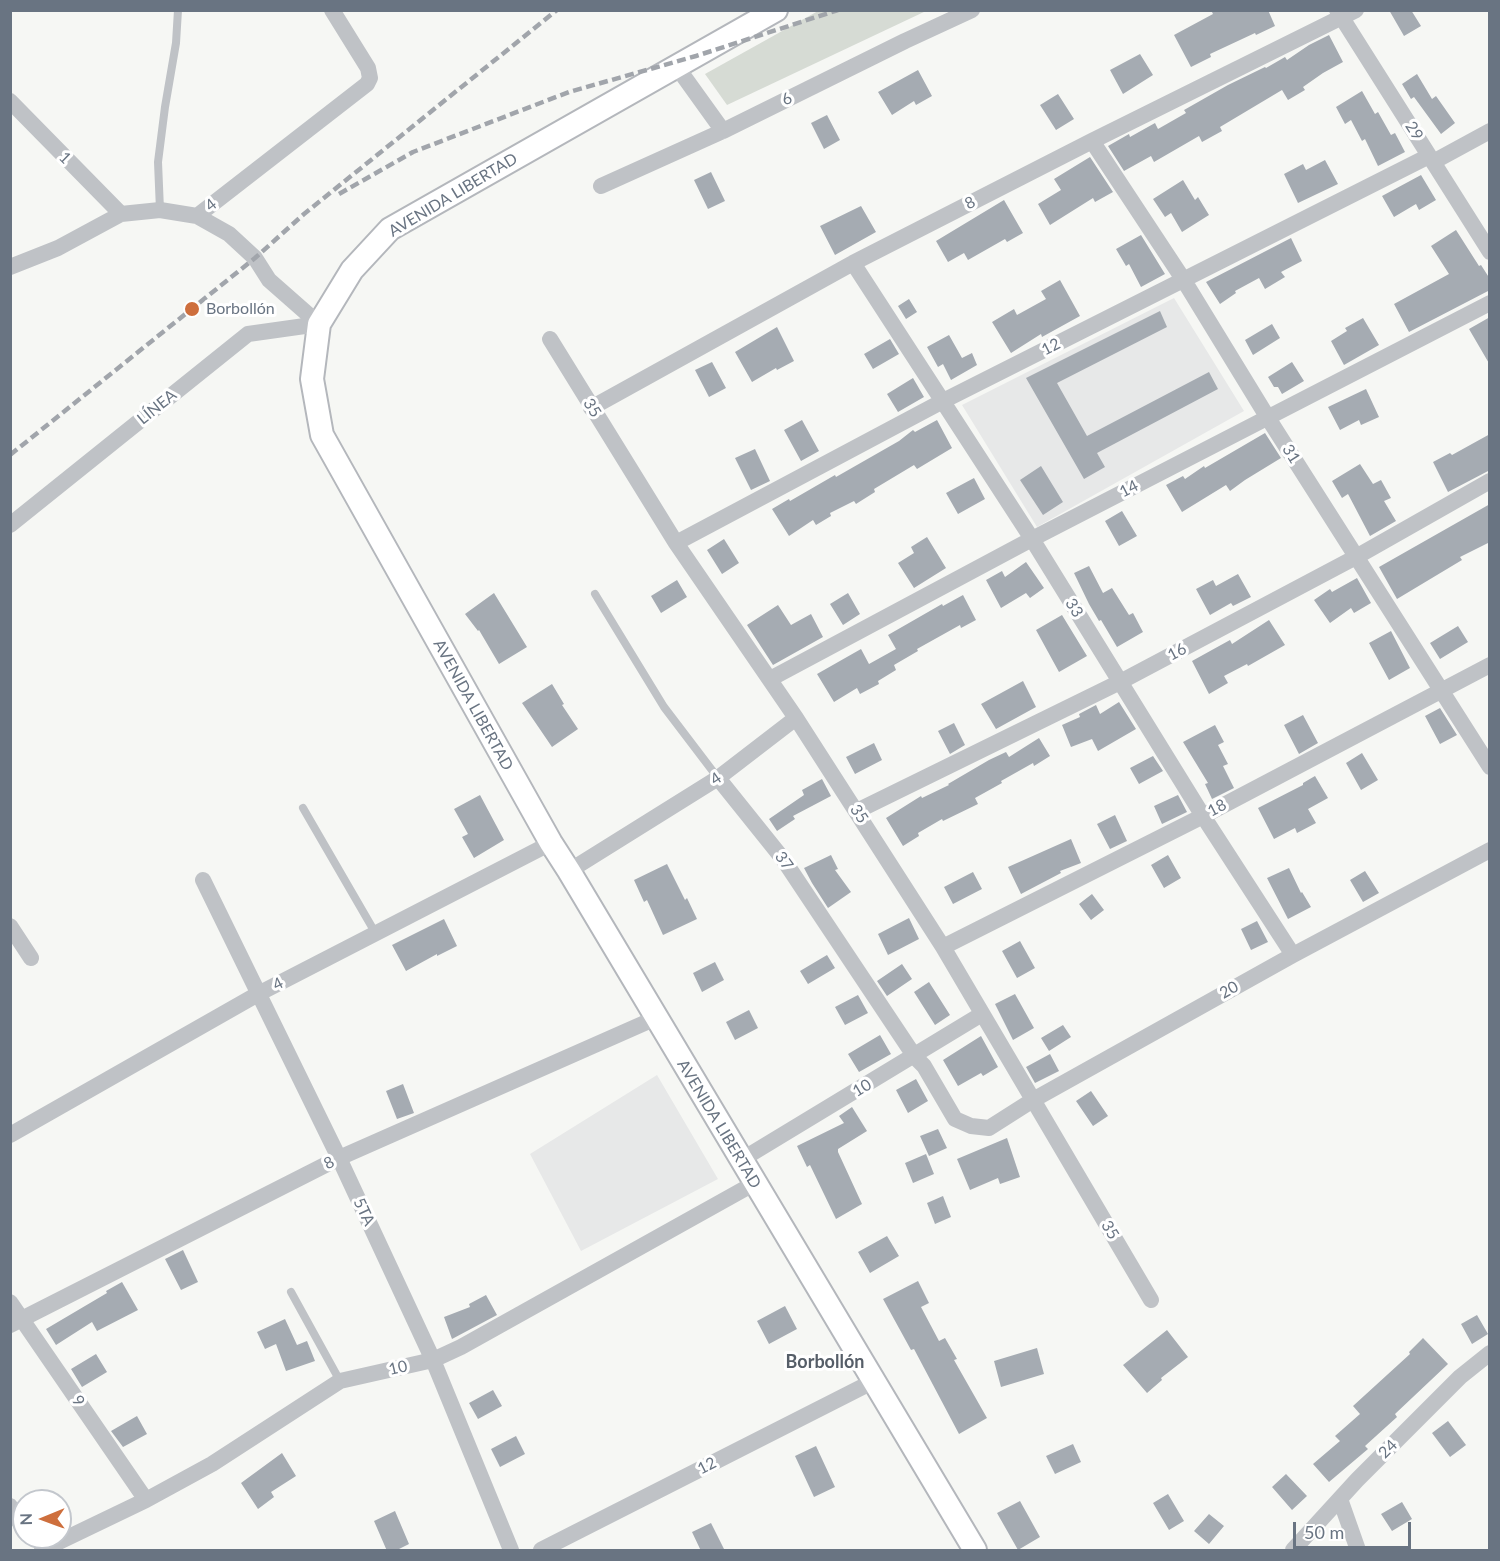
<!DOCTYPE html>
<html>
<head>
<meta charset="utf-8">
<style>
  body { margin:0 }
  #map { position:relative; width:1500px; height:1561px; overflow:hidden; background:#f6f7f4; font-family:Lato,sans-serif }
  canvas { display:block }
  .frame { position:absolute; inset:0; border:12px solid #697482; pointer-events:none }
  .north { position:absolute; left:12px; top:1489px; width:60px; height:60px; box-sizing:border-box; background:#fff; border:2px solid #c3c7cd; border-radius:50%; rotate:269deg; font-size:16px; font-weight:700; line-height:24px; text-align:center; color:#697482 }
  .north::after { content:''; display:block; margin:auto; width:21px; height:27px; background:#ce6f3d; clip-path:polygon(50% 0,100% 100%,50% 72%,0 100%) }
  .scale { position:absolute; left:1293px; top:1522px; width:118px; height:27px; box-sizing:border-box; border:3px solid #697482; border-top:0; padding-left:8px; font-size:18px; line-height:21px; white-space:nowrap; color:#697482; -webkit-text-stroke:4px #fff; paint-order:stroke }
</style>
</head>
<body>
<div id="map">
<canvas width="1500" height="1561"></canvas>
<div class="frame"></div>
<div class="north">N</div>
<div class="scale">50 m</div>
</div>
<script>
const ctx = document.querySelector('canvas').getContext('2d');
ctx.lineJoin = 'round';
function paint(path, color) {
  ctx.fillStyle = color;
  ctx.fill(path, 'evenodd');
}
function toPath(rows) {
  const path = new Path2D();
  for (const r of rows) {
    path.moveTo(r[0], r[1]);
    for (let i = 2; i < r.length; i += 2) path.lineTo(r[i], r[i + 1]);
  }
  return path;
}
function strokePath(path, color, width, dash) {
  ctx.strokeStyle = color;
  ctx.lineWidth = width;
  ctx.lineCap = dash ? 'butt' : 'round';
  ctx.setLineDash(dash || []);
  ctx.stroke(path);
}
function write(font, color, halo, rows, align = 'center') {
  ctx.font = font + ' Lato,sans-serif';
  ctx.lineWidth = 6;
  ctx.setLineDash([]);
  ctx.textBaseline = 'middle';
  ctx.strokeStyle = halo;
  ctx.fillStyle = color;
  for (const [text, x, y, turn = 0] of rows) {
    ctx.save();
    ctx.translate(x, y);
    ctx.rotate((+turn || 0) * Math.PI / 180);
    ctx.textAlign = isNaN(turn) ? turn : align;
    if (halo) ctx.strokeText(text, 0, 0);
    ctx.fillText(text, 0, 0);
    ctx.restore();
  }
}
paint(toPath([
  [1174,298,1244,411,1037,527,962,405],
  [657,1075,718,1179,581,1251,530,1154]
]), '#e7e8e8');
paint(toPath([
  [818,11,926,11,727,105,705,74]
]), '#d6dbd4');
paint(toPath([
  [1211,10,1268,10,1275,26,1256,35,1255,33,1210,54,1211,57,1191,67,1174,35,1213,14],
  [1389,10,1411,10,1421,26,1404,36],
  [1329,35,1343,62,1323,73,1303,87,1305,90,1288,100,1282,90,1220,127,1222,131,1202,142,1199,136,1154,162,1151,156,1124,171,1108,146,1129,134,1130,137,1155,123,1158,129,1186,113,1184,110,1228,85,1265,67,1266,68,1285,57,1287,60,1309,45],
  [1140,54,1153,75,1123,94,1110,70],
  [918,70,932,96,916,105,914,101,892,115,878,92],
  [1417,74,1432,99,1436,96,1455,123,1441,134,1414,97,1411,99,1402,84],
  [1362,91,1375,114,1378,112,1391,135,1395,133,1405,152,1378,166,1365,139,1362,141,1351,120,1345,124,1336,107],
  [1058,94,1074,119,1056,130,1040,105],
  [827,115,840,140,824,149,811,123],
  [1090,157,1113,192,1095,202,1093,198,1050,225,1038,204,1061,190,1054,179],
  [1325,160,1338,184,1298,203,1284,174,1303,164,1306,170],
  [711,172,725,201,708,209,694,180],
  [1421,175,1436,200,1419,210,1416,204,1394,217,1382,196],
  [1183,180,1195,200,1198,197,1209,215,1182,232,1171,213,1165,217,1153,199],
  [1004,200,1023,233,1007,242,1005,239,968,260,964,253,948,262,936,241],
  [861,206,876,232,835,255,820,226],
  [1456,230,1479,266,1481,265,1490,279,1490,290,1409,332,1394,304,1449,274,1431,246],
  [1141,235,1165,274,1141,287,1129,264,1126,266,1116,249],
  [1291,238,1302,261,1281,272,1285,277,1265,289,1259,278,1235,291,1236,293,1220,304,1206,282],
  [1060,280,1080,316,1042,337,1041,334,1011,353,992,322,1014,309,1017,315,1046,299,1041,291],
  [909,299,917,312,906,319,898,306],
  [1160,311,1167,327,1057,383,1087,436,1209,372,1218,389,1097,453,1105,467,1084,479,1026,378],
  [1490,317,1490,365,1469,329],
  [1363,318,1379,345,1344,365,1331,341,1347,331,1345,328],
  [1272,324,1280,338,1253,355,1245,340],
  [777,327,794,361,777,370,776,368,752,382,735,352],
  [949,335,962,358,972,353,977,365,951,380,943,364,938,367,927,347],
  [890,339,899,354,873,369,864,354],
  [712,362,726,388,709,397,695,370],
  [1292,362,1304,381,1282,394,1278,387,1274,387,1268,377],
  [913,378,924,397,898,412,887,394],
  [1366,389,1379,417,1361,425,1359,420,1340,430,1328,407],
  [802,420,819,451,801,461,784,430],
  [937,420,952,448,917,469,914,465,874,489,875,492,856,504,854,501,830,513,831,516,816,525,813,520,789,536,772,509,789,499,790,501,835,475,836,477,899,441,913,430,915,432],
  [1265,433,1281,458,1245,480,1230,491,1226,485,1182,512,1166,485,1183,476,1185,479,1204,466,1205,468],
  [1490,434,1490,470,1448,492,1433,462,1450,453,1452,455],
  [755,449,770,481,751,490,735,458],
  [1360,464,1373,484,1381,480,1391,498,1384,501,1396,521,1370,536,1348,494,1342,498,1332,481],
  [1041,466,1063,502,1043,515,1020,480],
  [974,478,985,499,958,514,946,493],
  [1490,504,1490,542,1460,557,1462,560,1397,599,1379,567],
  [1122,511,1137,536,1119,546,1105,521],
  [927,537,946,568,914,588,898,563,914,553,911,547],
  [724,539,739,563,722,574,707,550],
  [1026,562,1044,588,1030,598,1026,593,1001,608,986,580,1002,571,1005,577],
  [1089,566,1103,593,1112,588,1129,615,1133,613,1143,632,1117,647,1101,620,1099,621,1089,604,1074,573],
  [1238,574,1251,597,1233,606,1231,603,1210,615,1196,589,1213,580,1216,586],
  [1357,578,1371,603,1354,613,1351,608,1330,623,1314,600,1330,589,1332,592],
  [677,580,687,597,661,613,651,596],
  [494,593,527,647,499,664,479,630,478,631,465,614],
  [848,593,860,614,843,625,830,604],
  [963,595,976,620,961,628,960,625,917,649,918,651,894,665,896,670,878,681,879,684,860,694,857,688,834,702,817,674,861,649,869,664,896,649,888,635,942,604,943,606],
  [778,605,791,625,811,614,823,637,773,665,747,625],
  [1062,615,1087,656,1059,672,1036,630],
  [1269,620,1285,645,1248,666,1247,664,1224,676,1228,683,1209,694,1192,661,1230,640,1232,644],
  [1458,626,1468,642,1440,659,1430,643],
  [1391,631,1410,668,1389,680,1369,643],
  [1023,681,1036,707,996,729,981,704],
  [552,684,564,704,562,705,578,729,552,747,522,703],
  [1119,702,1136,729,1098,751,1092,739,1071,747,1062,725,1080,717,1079,714,1096,705,1100,714],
  [1440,708,1457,735,1440,744,1425,716],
  [1303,715,1318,743,1299,754,1284,725],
  [954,723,965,745,950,754,938,731],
  [1215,725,1224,742,1218,745,1228,764,1223,766,1234,788,1212,799,1205,784,1208,783,1183,742],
  [1039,738,1050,756,1034,766,1033,763,1001,781,1002,783,975,798,978,804,943,821,942,819,918,833,919,836,903,846,886,818,921,796,922,798,949,785,948,784,989,760,1006,752,1009,757],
  [874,743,882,760,855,774,846,757],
  [1362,753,1378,780,1361,790,1346,763],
  [1153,756,1163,771,1139,784,1130,768],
  [1315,776,1328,798,1308,809,1316,823,1297,833,1295,828,1274,839,1258,808,1303,785,1303,783],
  [822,779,831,796,793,816,795,819,777,831,769,819,804,795,802,790],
  [480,795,504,840,474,858,462,837,468,834,454,809],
  [1178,795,1187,812,1162,824,1154,806],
  [1115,815,1127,841,1110,849,1097,824],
  [1071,839,1081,863,1060,871,1061,873,1021,894,1008,867],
  [831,855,838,869,835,870,851,892,828,908,812,883,804,868],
  [1168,855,1181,878,1164,888,1151,865],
  [667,864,685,900,687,898,697,919,663,935,647,900,644,902,634,880],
  [1289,868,1301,893,1302,892,1311,907,1288,919,1267,878],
  [1365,871,1379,893,1363,902,1350,880],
  [973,872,982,889,953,904,944,887],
  [1092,894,1104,910,1091,920,1079,904],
  [909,918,919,939,888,955,878,934],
  [444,919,457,946,437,956,437,954,406,971,392,945],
  [1257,921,1268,942,1251,950,1241,929],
  [1020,941,1035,968,1017,978,1002,951],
  [827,955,835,968,808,984,800,971],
  [715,962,724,980,702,992,693,973],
  [902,964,912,979,887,996,877,981],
  [929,982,950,1015,935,1025,914,992],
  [1015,994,1034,1028,1013,1040,995,1004],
  [858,995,868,1013,845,1025,835,1007],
  [749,1010,758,1028,735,1040,726,1022],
  [1063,1025,1071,1037,1049,1051,1041,1038],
  [880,1035,891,1054,859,1072,848,1054],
  [981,1036,998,1067,983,1076,981,1073,958,1086,943,1060],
  [1050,1054,1059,1071,1035,1083,1026,1067],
  [916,1079,928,1101,908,1113,896,1090],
  [403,1084,414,1113,397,1119,386,1091],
  [1091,1091,1108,1116,1093,1126,1076,1101],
  [852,1107,867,1131,838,1149,838,1152,862,1204,836,1219,810,1165,807,1167,797,1146,844,1123,839,1116],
  [938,1129,947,1148,929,1156,920,1136],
  [1007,1138,1020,1177,1000,1184,998,1178,970,1190,957,1159],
  [926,1154,934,1174,913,1183,905,1163],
  [943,1196,951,1217,935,1224,927,1203],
  [887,1236,899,1256,870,1273,858,1252],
  [183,1250,198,1282,181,1290,165,1259],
  [918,1281,929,1303,921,1307,939,1341,945,1338,957,1359,954,1360,987,1418,959,1434,914,1349,911,1350,883,1299],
  [122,1282,138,1310,97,1331,92,1322,56,1345,46,1329,107,1293,106,1291],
  [486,1295,497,1315,452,1339,444,1317,470,1307,469,1304],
  [785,1306,797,1329,769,1344,757,1321],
  [1477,1315,1488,1334,1472,1344,1461,1324],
  [285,1319,297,1345,307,1341,315,1361,286,1371,276,1344,265,1349,257,1332],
  [1167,1330,1188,1357,1161,1378,1162,1380,1147,1393,1123,1365],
  [1423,1338,1448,1364,1395,1414,1397,1417,1365,1446,1368,1449,1329,1482,1313,1464,1340,1441,1335,1436,1360,1414,1353,1406,1410,1354,1409,1352],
  [1037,1348,1044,1374,1001,1387,994,1361],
  [96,1354,107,1372,82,1387,71,1369],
  [493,1390,502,1406,478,1419,469,1403],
  [137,1416,147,1434,123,1447,111,1431],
  [1448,1421,1466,1445,1450,1457,1432,1433],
  [516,1436,525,1454,500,1467,491,1449],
  [1073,1444,1081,1462,1055,1474,1046,1456],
  [816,1446,835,1487,814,1497,795,1456],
  [282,1453,296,1476,271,1492,274,1497,258,1509,241,1483],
  [1286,1474,1307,1496,1292,1510,1272,1487],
  [1168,1494,1184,1521,1169,1530,1153,1503],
  [1020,1501,1040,1537,1018,1550,997,1513],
  [1402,1502,1412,1519,1392,1531,1381,1514],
  [395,1511,409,1544,395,1551,387,1551,374,1521],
  [1209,1514,1224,1526,1209,1544,1194,1531],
  [711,1523,725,1551,701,1551,692,1532]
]), '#a5abb2');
const secondary = toPath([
  [776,10,390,229,352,270,319,324,312,379,322,435,551,843,569,871,975,1550]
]);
strokePath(secondary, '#b4b7bc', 26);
strokePath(toPath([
  [160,210,158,162,165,107,176,43,178,10],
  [595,594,664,707,718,778],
  [303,808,376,934],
  [291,1292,340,1381]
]), '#bfc2c6', 8);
strokePath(toPath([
  [1337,10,1490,252],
  [677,67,723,131],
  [10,101,121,214],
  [1092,141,1183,279,1268,418,1490,767],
  [1433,162,1490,131],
  [601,186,723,131,905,41,972,10],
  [197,216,367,84,370,78,368,68,332,10],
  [853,263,1032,539,1203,816,1293,955],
  [10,267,58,248,121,214,160,210,197,216,229,234,255,258,269,280,319,324],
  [550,339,676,543,796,718,943,947,1151,1300],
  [591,408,853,263,1092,141,1356,10],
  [10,525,248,334,319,324],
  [676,543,943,401,1429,156],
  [770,679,1032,539,1490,303],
  [718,778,783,859,915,1057,924,1066,955,1119,971,1126,989,1128,1033,1100,1293,955,1490,850],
  [857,811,1120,682,1356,557,1490,481],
  [569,871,718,778,796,718],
  [203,880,339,1158,433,1360,511,1550],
  [10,926,31,958],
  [943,947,1203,816,1490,665],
  [10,1135,258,994,551,843],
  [741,1160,982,1014],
  [10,1302,146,1500],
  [10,1325,339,1158,656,1018],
  [1340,1499,1358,1550],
  [10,1506,24,1530],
  [42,1550,146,1500,212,1464,340,1381,433,1360,461,1347,755,1183],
  [541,1550,874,1381],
  [1293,1550,1357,1480,1460,1377,1490,1353]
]), '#bfc2c6', 16);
strokePath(secondary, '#fff', 22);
strokePath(toPath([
  [339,194,413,152,569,92,696,56,838,10],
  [10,455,255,258,304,214,557,10]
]), '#a1a5ab', 4.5, [9, 4.5]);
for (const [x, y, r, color] of [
  [192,309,8,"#ce6f3d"]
]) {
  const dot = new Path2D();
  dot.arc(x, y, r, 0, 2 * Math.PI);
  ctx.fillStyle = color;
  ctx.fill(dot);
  strokePath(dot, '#fff', 2);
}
write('16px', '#697482', '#fff', [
  ["6",787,99,-26],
  ["29",1414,131,58],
  ["1",65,158,45],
  ["AVENIDA LIBERTAD",453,195,-31],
  ["8",970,203,-27],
  ["4",211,205,-38],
  ["12",1051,347,-27],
  ["LÍNEA",157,407,-39],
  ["35",592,408,58],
  ["31",1291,454,58],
  ["14",1129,489,-27],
  ["33",1074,608,58],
  ["16",1177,652,-28],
  ["AVENIDA LIBERTAD",473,705,61],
  ["4",716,779,-34],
  ["18",1217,808,-28],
  ["35",859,814,57],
  ["37",784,861,54],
  ["4",278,984,-27],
  ["20",1229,990,-29],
  ["10",862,1088,-31],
  ["AVENIDA LIBERTAD",719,1124,59],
  ["8",329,1163,-27],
  ["5TA",364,1212,65],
  ["35",1110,1230,59],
  ["10",398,1368,-13],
  ["9",78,1401,56],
  ["24",1388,1449,-45],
  ["12",707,1466,-27]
]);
write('16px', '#697482', '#fff', [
  ["Borbollón",206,309]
], 'left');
write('bold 18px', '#565e68', '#fff', [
  ["Borbollón",825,1362]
]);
</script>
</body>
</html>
